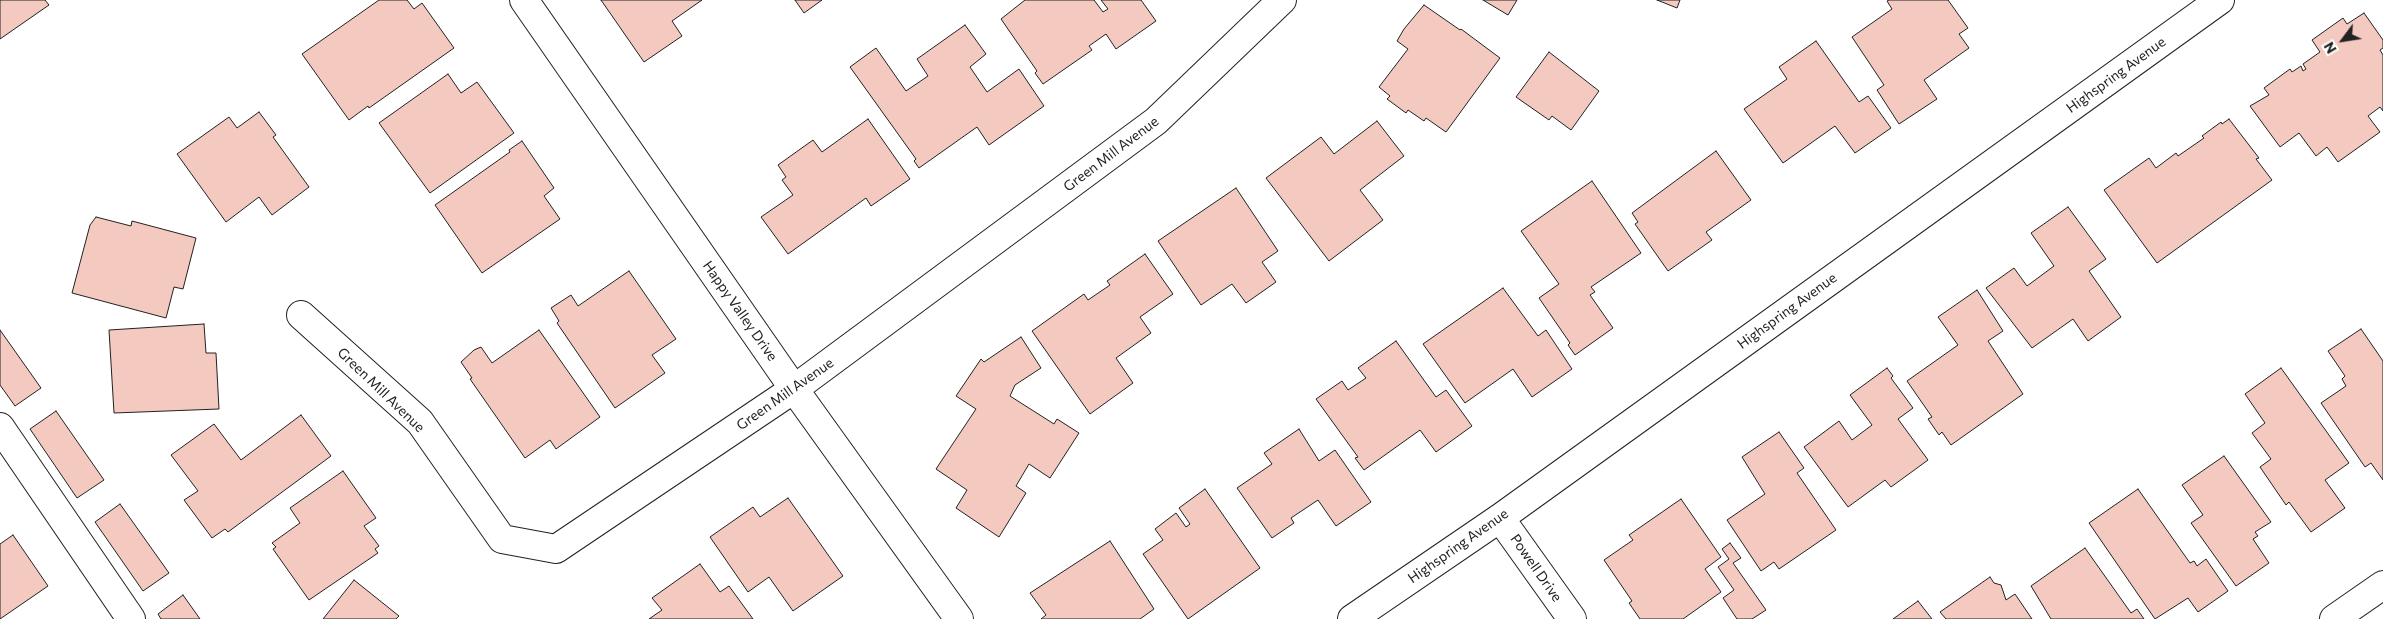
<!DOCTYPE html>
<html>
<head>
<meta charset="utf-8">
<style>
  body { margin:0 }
  #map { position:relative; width:2383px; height:619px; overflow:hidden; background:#fff; font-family:Commissioner,sans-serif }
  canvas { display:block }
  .north { position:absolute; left:2318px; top:15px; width:50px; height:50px; -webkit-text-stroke:4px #fff; paint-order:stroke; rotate:239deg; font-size:14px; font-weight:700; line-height:20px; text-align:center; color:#222 }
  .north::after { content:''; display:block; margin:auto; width:18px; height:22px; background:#222; clip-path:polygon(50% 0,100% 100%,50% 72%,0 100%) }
</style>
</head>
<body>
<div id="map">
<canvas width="2383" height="619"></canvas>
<div class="north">N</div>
</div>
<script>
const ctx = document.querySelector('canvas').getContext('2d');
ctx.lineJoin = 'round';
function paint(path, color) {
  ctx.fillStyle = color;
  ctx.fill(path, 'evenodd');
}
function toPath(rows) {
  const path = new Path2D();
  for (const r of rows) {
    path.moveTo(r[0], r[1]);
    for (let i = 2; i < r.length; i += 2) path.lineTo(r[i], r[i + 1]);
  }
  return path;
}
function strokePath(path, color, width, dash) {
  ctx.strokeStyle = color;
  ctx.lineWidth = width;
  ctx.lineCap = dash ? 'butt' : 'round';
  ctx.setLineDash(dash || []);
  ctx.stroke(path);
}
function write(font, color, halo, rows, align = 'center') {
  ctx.font = font + ' Commissioner,sans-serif';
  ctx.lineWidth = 4;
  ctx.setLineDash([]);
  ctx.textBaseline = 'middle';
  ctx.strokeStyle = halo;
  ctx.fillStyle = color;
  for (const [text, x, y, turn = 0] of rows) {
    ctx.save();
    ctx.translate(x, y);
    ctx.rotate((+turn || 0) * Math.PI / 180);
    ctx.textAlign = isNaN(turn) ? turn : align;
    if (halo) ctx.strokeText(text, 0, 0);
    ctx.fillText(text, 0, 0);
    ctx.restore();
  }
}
const building = toPath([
  [0,0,45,0,49,5,0,39,0,0],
  [379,0,407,0,414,9,422,3,454,48,369,108,368,106,349,120,302,54,379,0],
  [601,0,702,0,672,21,682,36,644,62,601,0],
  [795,0,822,0,804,13,795,0],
  [1025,0,1094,0,1103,12,1108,9,1101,0,1141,0,1156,21,1116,49,1106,34,1089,46,1092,50,1043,84,1035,73,1037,71,1001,19,1025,0],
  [1483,0,1517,0,1508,15,1483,0],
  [1657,0,1680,0,1677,8,1657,0],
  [1889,0,1948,0,1968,28,1959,34,1969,48,1924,80,1937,99,1899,124,1877,90,1884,85,1852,37,1892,9,1887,1,1889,0],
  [1424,5,1460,30,1461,29,1500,58,1446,132,1426,118,1424,121,1408,110,1406,113,1387,99,1390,96,1379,87,1408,49,1397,41,1404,29,1424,5],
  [2364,13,2383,40,2383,48,2380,50,2383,55,2383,111,2380,107,2368,116,2380,132,2338,162,2327,147,2316,156,2299,133,2280,147,2250,106,2269,95,2264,88,2290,69,2292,72,2301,66,2303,71,2306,69,2303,64,2320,52,2312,40,2343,18,2347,24,2364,13],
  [965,25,986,54,970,67,987,92,1019,69,1044,106,989,145,977,127,919,168,914,161,916,159,850,67,876,48,906,91,928,76,917,59,965,25],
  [1816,41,1859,102,1868,96,1891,128,1855,153,1835,126,1783,163,1744,109,1787,79,1779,67,1816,41],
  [1549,52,1599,91,1571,130,1552,116,1549,120,1516,97,1549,52],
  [448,74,461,93,477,82,514,133,430,193,379,123,448,74],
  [259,112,276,135,273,137,309,187,272,215,259,197,226,222,177,154,229,117,237,128,259,112],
  [868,119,910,179,871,206,866,198,788,254,761,217,793,195,782,180,786,177,778,165,813,140,822,152,868,119],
  [2229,119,2259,158,2256,159,2272,180,2157,263,2104,190,2149,158,2156,168,2176,153,2178,156,2204,138,2202,136,2221,122,2222,124,2229,119],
  [1377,121,1404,156,1360,190,1383,220,1329,261,1266,178,1321,137,1334,154,1377,121],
  [522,141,554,188,544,196,560,219,482,273,435,205,510,152,509,150,522,141],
  [1716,151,1751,200,1706,232,1712,240,1668,271,1635,224,1638,222,1632,213,1716,151],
  [1592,181,1641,253,1591,287,1595,292,1590,295,1613,328,1575,355,1568,345,1570,343,1539,298,1559,284,1521,231,1592,181],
  [1236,188,1278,251,1262,262,1276,282,1246,303,1232,284,1201,305,1158,241,1236,188],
  [2068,207,2106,259,2089,271,2121,317,2088,341,2073,319,2032,348,1986,288,2014,268,2027,286,2054,266,2031,233,2068,207],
  [96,217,131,226,132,221,196,238,183,289,174,287,166,318,72,293,90,225,96,217],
  [1145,254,1173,294,1140,317,1151,333,1116,358,1133,383,1090,414,1032,331,1084,294,1088,300,1110,285,1107,281,1145,254],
  [629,271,676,339,652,355,665,373,615,408,557,323,559,321,551,308,571,295,578,306,629,271],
  [1503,288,1538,336,1546,330,1572,369,1532,397,1513,369,1465,403,1423,344,1503,288],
  [1977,290,2003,331,1988,341,2023,394,1951,445,1942,432,1939,435,1928,419,1932,417,1907,381,1958,345,1938,317,1977,290],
  [204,324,206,353,216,353,219,409,114,413,109,330,204,324],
  [2361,329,2383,361,2383,480,2371,463,2365,467,2321,403,2346,386,2342,379,2345,376,2328,351,2361,329],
  [0,330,41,388,15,406,0,385,0,330],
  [539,330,600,417,556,449,550,440,525,458,470,379,472,378,461,362,474,350,481,347,492,363,539,330],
  [1021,337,1041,368,1015,385,1010,396,1054,424,1057,419,1079,433,1050,478,1029,464,1016,486,1026,493,999,537,956,508,967,490,936,469,976,409,956,396,981,359,984,362,1021,337],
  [1396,341,1436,397,1446,390,1472,426,1436,452,1420,430,1364,470,1355,458,1358,457,1316,399,1342,381,1348,390,1366,378,1358,368,1396,341],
  [1887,368,1893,376,1891,378,1913,408,1898,419,1928,460,1891,487,1885,480,1848,507,1804,447,1839,421,1852,440,1872,425,1850,395,1887,368],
  [2281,368,2349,463,2325,480,2345,508,2311,532,2289,502,2286,505,2260,467,2271,459,2252,433,2265,423,2245,394,2281,368],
  [56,411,104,480,77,498,30,429,56,411],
  [301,415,331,456,228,532,225,529,212,538,184,500,198,491,171,455,214,424,241,460,301,415],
  [1299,429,1319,461,1335,450,1371,502,1336,526,1318,500,1291,518,1294,523,1272,538,1237,488,1272,464,1264,453,1299,429],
  [1779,432,1804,468,1797,473,1836,530,1779,569,1774,562,1761,571,1727,520,1765,494,1742,457,1779,432],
  [2224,456,2271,522,2255,532,2258,536,2253,539,2269,563,2236,586,2191,523,2203,515,2182,485,2224,456],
  [343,471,376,518,364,526,379,546,375,549,378,553,309,600,273,549,276,547,272,543,300,523,290,508,343,471],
  [1205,489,1260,568,1188,619,1143,554,1163,540,1155,529,1176,513,1186,527,1190,524,1179,508,1205,489],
  [2138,489,2190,563,2194,561,2197,566,2206,559,2228,591,2198,612,2188,598,2155,619,2089,523,2138,489],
  [788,498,843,576,793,611,769,577,748,592,710,537,753,507,760,517,788,498],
  [1681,499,1721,557,1705,569,1721,592,1683,619,1640,619,1629,603,1632,601,1604,560,1633,540,1629,535,1681,499],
  [120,504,169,573,143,591,95,522,120,504],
  [13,535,48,586,0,619,0,544,13,535],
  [1110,541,1154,609,1140,619,1041,619,1046,615,1030,593,1110,541],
  [1730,543,1741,558,1733,563,1766,610,1752,619,1737,619,1723,598,1734,590,1718,567,1729,559,1722,549,1730,543],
  [2085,548,2131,613,2137,609,2144,619,2051,619,2031,586,2085,548],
  [700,564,720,592,729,586,753,619,649,619,662,610,652,598,700,564],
  [1990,577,1994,583,2001,585,2006,600,2015,594,2032,619,1946,619,1940,612,1990,577],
  [354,580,399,616,396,619,323,619,354,580],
  [183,595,200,619,161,619,158,614,183,595],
  [1918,601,1932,619,1893,619,1918,601]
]);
paint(building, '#f3c9c0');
strokePath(building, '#222', 1);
const minor = toPath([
  [524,0,794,389,959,619],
  [301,315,420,422,502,539,556,549,794,389,1156,121,1282,0],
  [0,427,131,619],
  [1500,518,1572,619],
  [1352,619,1500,518,2220,0],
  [2334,619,2383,585]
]);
strokePath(minor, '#222', 30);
strokePath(minor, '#fff', 28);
write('14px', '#222', '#fff', [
  ["Highspring Avenue",2116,75,-36],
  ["Green Mill Avenue",1111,154,-37],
  ["Happy Valley Drive",740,311,55],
  ["Highspring Avenue",1787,311,-36],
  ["Green Mill Avenue",381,390,44],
  ["Green Mill Avenue",785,394,-35],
  ["Highspring Avenue",1458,546,-35],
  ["Powell Drive",1536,568,55]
]);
</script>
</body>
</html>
